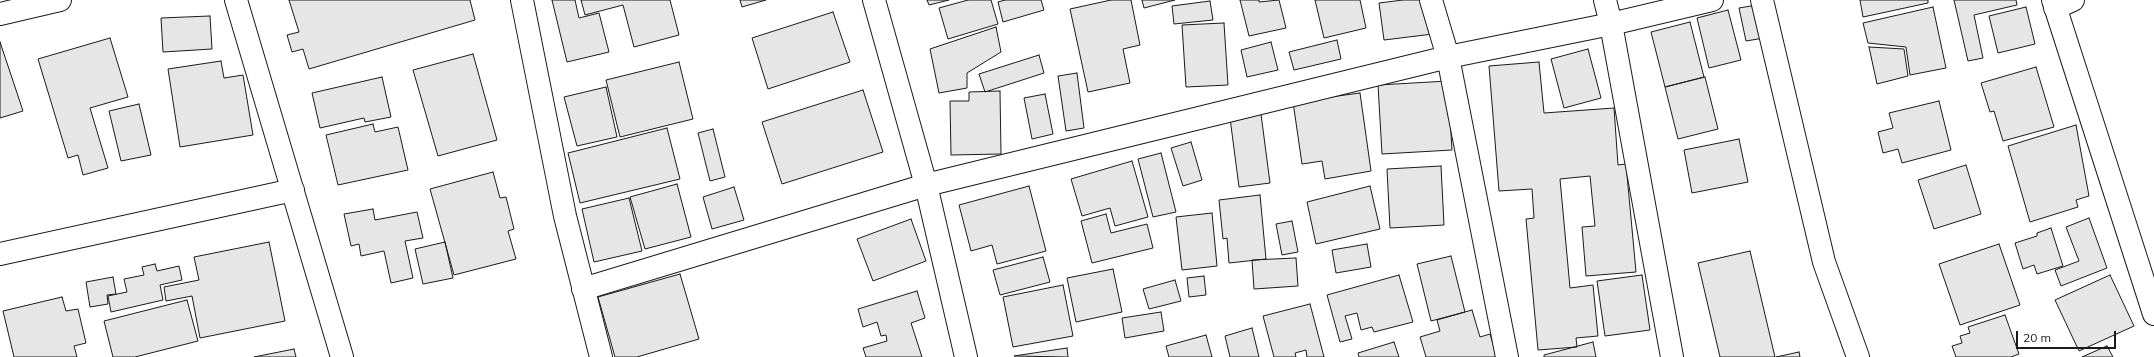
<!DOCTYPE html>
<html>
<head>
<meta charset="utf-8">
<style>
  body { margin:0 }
  #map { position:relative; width:2154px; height:357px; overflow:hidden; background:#fff; font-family:Mulish,sans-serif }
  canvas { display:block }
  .scale { position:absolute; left:2016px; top:331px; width:100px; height:18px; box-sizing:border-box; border:2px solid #1a1a1a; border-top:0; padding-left:5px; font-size:12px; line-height:14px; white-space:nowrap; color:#1a1a1a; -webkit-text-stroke:3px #fff; paint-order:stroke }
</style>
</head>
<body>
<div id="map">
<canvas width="2154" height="357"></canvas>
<div class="scale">20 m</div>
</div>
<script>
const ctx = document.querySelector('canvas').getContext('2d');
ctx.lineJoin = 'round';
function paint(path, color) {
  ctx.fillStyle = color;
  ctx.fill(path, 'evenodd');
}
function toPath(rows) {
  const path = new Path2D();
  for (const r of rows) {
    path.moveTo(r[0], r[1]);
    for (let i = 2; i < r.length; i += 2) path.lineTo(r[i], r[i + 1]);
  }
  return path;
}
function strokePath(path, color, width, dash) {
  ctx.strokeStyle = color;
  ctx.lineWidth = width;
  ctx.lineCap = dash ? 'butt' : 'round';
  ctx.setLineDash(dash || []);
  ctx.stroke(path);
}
const building = toPath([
  [289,0,470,0,475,20,309,69,303,49,292,52,287,35,299,32,289,0],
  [552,0,575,0,579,18,599,13,609,52,567,62,552,0],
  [581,0,670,0,679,35,634,47,623,5,585,15,581,0],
  [740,0,766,0,742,7,740,0],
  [927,0,949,0,929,5,927,0],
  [968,0,991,0,998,24,948,39,939,8,968,0],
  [1005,0,1041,0,1044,10,1003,22,998,2,1005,0],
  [1111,0,1131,0,1140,45,1123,49,1130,83,1088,92,1070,9,1111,0],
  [1142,0,1175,0,1144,8,1142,0],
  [1240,0,1259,0,1259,2,1279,0,1286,28,1249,36,1240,0],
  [1315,0,1360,0,1366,28,1324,38,1315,0],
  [1403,0,1428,0,1433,34,1384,40,1379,3,1403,0],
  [1860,0,1928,0,1928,3,1863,17,1860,0],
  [1954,0,2016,0,2017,5,1974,15,1983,58,1968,61,1954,0],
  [1210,1,1213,20,1174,24,1172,6,1210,1],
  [1757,5,1764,38,1746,41,1739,8,1757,5],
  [1933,7,1946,68,1910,75,1906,47,1868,43,1863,23,1933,7],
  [2026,7,2035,44,1998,53,1989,16,2026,7],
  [1728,10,1741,60,1709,68,1697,18,1728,10],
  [833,12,850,62,768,89,752,38,833,12],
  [210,16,212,49,163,52,161,18,210,16],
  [1690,22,1704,77,1665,87,1651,32,1690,22],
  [1224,23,1228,85,1186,87,1182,25,1224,23],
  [996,27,1001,52,967,73,967,88,939,93,930,49,996,27],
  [110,38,128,97,90,108,108,168,83,175,78,155,68,158,38,59,110,38],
  [1337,40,1341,59,1294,70,1289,52,1337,40],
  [0,42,23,111,0,118,0,42],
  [1271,42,1278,70,1247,77,1241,50,1271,42],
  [1869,47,1904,49,1908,76,1877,84,1869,47],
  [1588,49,1601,98,1564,108,1551,59,1588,49],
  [473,54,497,140,438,156,413,70,473,54],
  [1039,55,1044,73,985,92,979,74,1039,55],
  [221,61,224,78,243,75,253,135,180,147,168,69,221,61],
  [679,62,693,119,620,137,606,80,679,62],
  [1539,62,1544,113,1614,108,1618,165,1626,164,1636,272,1586,276,1582,227,1595,226,1590,176,1560,179,1570,288,1593,285,1598,336,1576,338,1577,347,1538,350,1526,219,1534,218,1532,189,1499,191,1489,66,1539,62],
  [2036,67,2054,127,2003,141,1994,111,1990,112,1981,83,2036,67],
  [1077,73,1084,128,1066,131,1058,76,1077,73],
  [382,77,391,117,365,122,364,118,320,128,312,93,382,77],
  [1705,77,1718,129,1678,139,1665,87,1705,77],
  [1448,81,1452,150,1382,154,1378,85,1448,81],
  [606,87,617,137,577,146,564,97,606,87],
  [863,90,883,152,782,184,762,122,863,90],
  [1000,91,1001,154,951,155,950,101,969,101,969,92,1000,91],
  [1360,93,1371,171,1325,179,1322,161,1302,164,1293,102,1360,93],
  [1045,94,1053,134,1032,139,1024,98,1045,94],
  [1939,101,1951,150,1902,163,1898,149,1883,153,1878,132,1893,128,1889,113,1939,101],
  [139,104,151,155,121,161,109,111,139,104],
  [1261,114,1270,183,1239,187,1230,118,1261,114],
  [373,124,375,132,398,127,408,170,338,185,326,135,373,124],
  [2076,125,2089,196,2076,200,2078,207,2030,222,2008,146,2076,125],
  [667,128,680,179,580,203,568,153,667,128],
  [713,129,725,177,710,181,698,133,713,129],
  [1739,139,1748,182,1692,193,1684,150,1739,139],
  [1191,142,1202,180,1183,186,1171,148,1191,142],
  [1161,153,1176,212,1153,217,1138,159,1161,153],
  [1132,161,1148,217,1115,226,1110,208,1082,216,1071,179,1132,161],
  [1966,165,1981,214,1934,229,1918,180,1966,165],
  [1441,166,1444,225,1390,228,1387,169,1441,166],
  [493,172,500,198,506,197,514,229,508,231,516,259,454,275,430,189,493,172],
  [677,184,691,237,645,249,630,197,677,184],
  [1029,186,1046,251,997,264,992,245,971,251,959,205,1029,186],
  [1370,186,1380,229,1316,244,1307,202,1370,186],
  [734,187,744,220,712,229,703,197,734,187],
  [1260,195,1266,259,1229,263,1227,238,1223,239,1219,200,1260,195],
  [629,198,642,251,594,262,582,209,629,198],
  [373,209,375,220,417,212,423,238,405,241,413,278,391,283,384,251,361,256,359,244,351,246,344,214,373,209],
  [1212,213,1217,266,1182,270,1176,217,1212,213],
  [1106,214,1111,233,1147,224,1153,248,1092,263,1081,221,1106,214],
  [2089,218,2107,268,2061,286,2055,270,2079,261,2066,227,2089,218],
  [911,219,926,261,873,281,857,239,911,219],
  [1292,221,1298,252,1282,255,1276,224,1292,221],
  [2051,228,2063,266,2037,274,2034,265,2023,269,2015,243,2037,236,2037,233,2051,228],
  [269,242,285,321,200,338,192,296,166,301,164,287,199,280,194,257,269,242],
  [445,242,453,278,423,284,415,249,445,242],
  [1367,244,1371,267,1336,273,1332,250,1367,244],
  [1999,244,2020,305,1960,325,1939,264,1999,244],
  [1750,251,1775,357,1720,357,1698,263,1750,251],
  [1451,256,1465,312,1431,321,1417,264,1451,256],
  [1043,257,1050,282,1000,295,993,270,1043,257],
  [1296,258,1298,286,1254,289,1252,260,1296,258],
  [155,264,157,271,179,266,182,280,160,285,163,300,111,312,108,296,127,292,124,279,144,275,142,267,155,264],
  [1113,269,1122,312,1076,322,1067,278,1113,269],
  [680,274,699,339,637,357,615,357,598,297,680,274],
  [1399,275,1413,322,1374,332,1372,327,1361,330,1357,313,1345,316,1352,339,1340,342,1327,295,1399,275],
  [1642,275,1650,330,1605,336,1597,281,1642,275],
  [2110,275,2134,326,2079,351,2055,300,2110,275],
  [1204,276,1206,295,1189,297,1187,278,1204,276],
  [113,277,116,294,107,295,108,304,90,307,86,282,113,277],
  [1175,280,1181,301,1149,309,1143,289,1175,280],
  [1063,285,1073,336,1013,347,1003,297,1063,285],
  [917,291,925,318,911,323,922,357,866,357,863,348,887,341,886,335,881,336,877,322,863,327,858,309,917,291],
  [62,297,66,311,78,309,86,343,74,346,77,357,14,357,3,311,62,297],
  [187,300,198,341,135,357,113,357,104,321,187,300],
  [1310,304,1324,357,1307,357,1306,350,1295,353,1296,357,1274,357,1263,316,1310,304],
  [1472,310,1480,337,1490,334,1497,357,1426,357,1420,337,1440,331,1437,320,1472,310],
  [1161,312,1164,331,1125,338,1122,318,1161,312],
  [2005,315,2019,354,2011,357,1956,357,1952,346,1962,343,1960,336,1970,333,1968,327,2005,315],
  [1252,328,1259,357,1230,357,1225,336,1252,328],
  [1206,335,1212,357,1169,357,1166,346,1206,335],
  [1394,342,1399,357,1359,357,1358,353,1394,342],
  [1593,342,1596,357,1544,357,1544,355,1593,342],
  [2107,346,2113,357,2082,357,2107,346],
  [1067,348,1068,357,1014,356,1067,348],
  [294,349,296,357,254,357,294,349],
  [1799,352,1800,357,1776,357,1799,352]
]);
paint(building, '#e6e6e6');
strokePath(building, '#1a1a1a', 1);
const minor = toPath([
  [236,0,342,357],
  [522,0,565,216,601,357],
  [874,0,926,185,966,357],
  [1431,0,1448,57,1507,357],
  [1605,0,1611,24,1672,357],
  [1762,0,1824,262,1858,357],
  [2053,0,2154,314],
  [2055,8,2073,0],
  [0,14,60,0],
  [0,254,293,190],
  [583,289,926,185,1448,57,1611,24,1712,0]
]);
strokePath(minor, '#1a1a1a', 24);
strokePath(minor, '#fff', 22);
</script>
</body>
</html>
